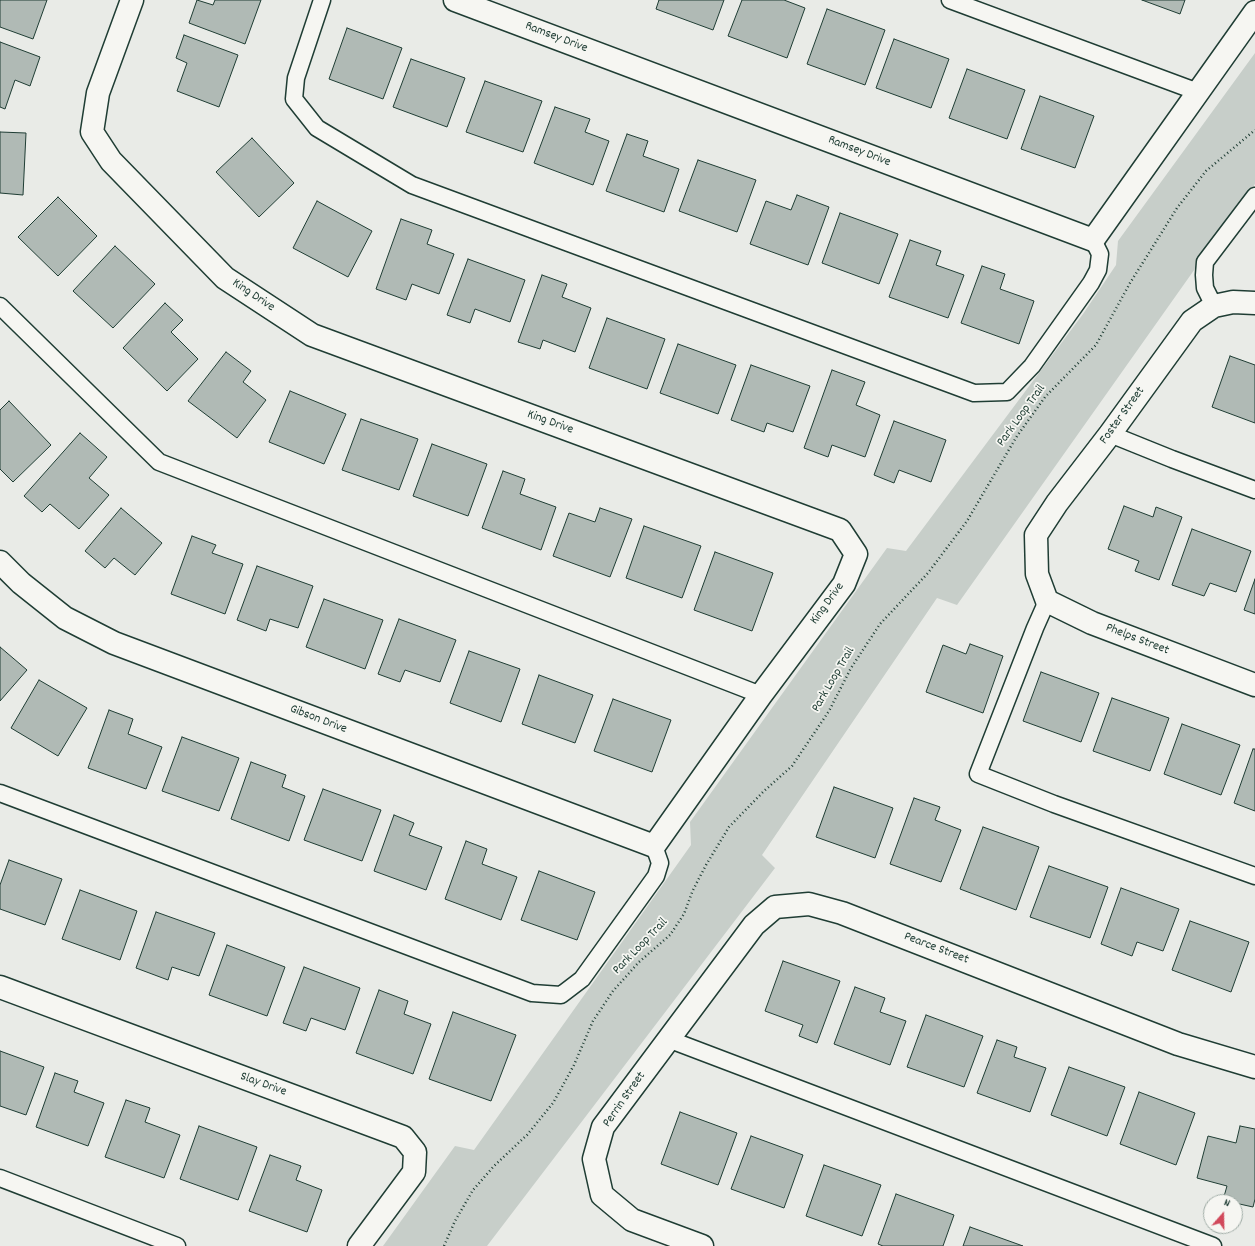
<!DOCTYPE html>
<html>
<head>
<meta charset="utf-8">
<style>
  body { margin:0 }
  #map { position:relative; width:1255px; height:1246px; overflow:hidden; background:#e9ebe7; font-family:Dekko,sans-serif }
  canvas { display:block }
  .north { position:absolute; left:1203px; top:1194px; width:40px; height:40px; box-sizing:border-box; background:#f6f6f2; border:1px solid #a0aca6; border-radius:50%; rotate:20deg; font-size:11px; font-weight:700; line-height:16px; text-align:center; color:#1f3d34 }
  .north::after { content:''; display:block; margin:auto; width:14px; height:18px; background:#d1495b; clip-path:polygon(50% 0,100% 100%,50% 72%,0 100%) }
</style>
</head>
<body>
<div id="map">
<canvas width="1255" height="1246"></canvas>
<div class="north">N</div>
</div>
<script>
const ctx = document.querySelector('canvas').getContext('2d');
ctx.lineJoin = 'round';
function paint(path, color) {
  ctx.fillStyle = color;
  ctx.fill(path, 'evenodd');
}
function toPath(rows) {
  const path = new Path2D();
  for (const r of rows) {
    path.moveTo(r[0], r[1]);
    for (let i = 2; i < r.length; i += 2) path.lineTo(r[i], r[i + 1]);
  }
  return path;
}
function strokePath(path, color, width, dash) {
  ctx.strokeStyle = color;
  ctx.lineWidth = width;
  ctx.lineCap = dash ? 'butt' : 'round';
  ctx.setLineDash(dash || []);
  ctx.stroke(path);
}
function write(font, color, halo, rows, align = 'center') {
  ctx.font = font + ' Dekko,sans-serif';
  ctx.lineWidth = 3.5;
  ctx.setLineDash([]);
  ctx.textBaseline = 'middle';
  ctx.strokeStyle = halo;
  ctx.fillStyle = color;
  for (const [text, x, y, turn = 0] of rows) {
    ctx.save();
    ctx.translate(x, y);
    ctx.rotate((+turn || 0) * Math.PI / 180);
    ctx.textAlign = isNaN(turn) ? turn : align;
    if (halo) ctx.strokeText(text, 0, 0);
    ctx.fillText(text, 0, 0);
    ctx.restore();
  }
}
paint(toPath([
  [1255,53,1255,184,957,605,937,598,762,855,775,868,487,1246,383,1246,455,1146,474,1150,691,845,690,822,887,548,906,551,1083,314,1116,265,1118,241]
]), '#c7cec9');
const building = toPath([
  [0,0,47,0,33,39,0,27,0,0],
  [197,0,213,5,215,0,261,0,245,44,189,23,197,0],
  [659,0,724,0,713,30,656,9,659,0],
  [742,0,784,0,805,8,787,58,728,36,742,0],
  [1142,0,1185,0,1180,14,1142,0],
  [827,9,885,30,865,85,807,64,827,9],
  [347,28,402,48,383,99,329,79,347,28],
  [184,35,238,55,219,107,177,91,187,63,176,58,184,35],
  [894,39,949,59,931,108,876,88,894,39],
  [0,42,40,57,30,86,15,80,5,109,0,107,0,42],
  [411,59,465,78,447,127,393,107,411,59],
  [967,69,1025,90,1007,139,949,118,967,69],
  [485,81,542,101,523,152,466,132,485,81],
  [1040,96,1094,116,1075,168,1021,149,1040,96],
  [555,107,590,119,585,132,609,141,593,185,534,163,555,107],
  [0,132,26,133,23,195,0,193,0,132],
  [627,134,648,141,643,156,679,169,664,212,606,191,627,134],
  [252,138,294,183,259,217,216,172,252,138],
  [698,160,756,180,737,232,679,211,698,160],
  [797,195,829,207,808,265,750,244,766,201,791,210,797,195],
  [58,197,97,236,58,276,18,237,58,197],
  [317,201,372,231,348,277,293,248,317,201],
  [840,213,898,234,879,284,822,263,840,213],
  [401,219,432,230,427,244,454,254,439,294,412,284,406,300,376,289,401,219],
  [910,240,941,251,936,265,964,275,948,318,889,297,910,240],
  [115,246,155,284,113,328,73,291,115,246],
  [468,259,525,280,510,322,475,309,470,323,447,315,468,259],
  [982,266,1005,274,1000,289,1034,301,1019,344,961,323,982,266],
  [542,275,567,284,562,297,591,308,575,352,543,340,540,349,518,342,542,275],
  [165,303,183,320,171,332,198,359,167,391,123,348,165,303],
  [607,318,665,339,647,389,589,368,607,318],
  [678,344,736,365,718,414,660,393,678,344],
  [226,352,251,371,243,382,266,400,237,438,188,401,226,352],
  [1230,356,1255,365,1255,423,1212,407,1230,356],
  [751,365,810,386,793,432,767,423,764,432,731,420,751,365],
  [832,370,865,382,856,405,880,415,865,457,832,445,828,457,804,448,832,370],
  [290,391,346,414,324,464,269,442,290,391],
  [9,401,51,445,13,482,0,469,0,410,9,401],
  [361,419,418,439,399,490,342,470,361,419],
  [894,421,946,440,931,482,899,470,894,483,874,475,894,421],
  [80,433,107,457,89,478,109,495,79,529,50,504,42,512,24,496,80,433],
  [432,444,487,464,468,516,413,496,432,444],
  [503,471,525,479,520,494,556,507,541,550,482,528,503,471],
  [1124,506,1153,517,1156,507,1182,517,1159,580,1135,571,1139,561,1108,549,1124,506],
  [121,508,162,543,135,575,114,558,105,568,85,551,121,508],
  [600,508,632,519,610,577,553,556,569,513,595,522,600,508],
  [644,526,701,546,682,598,626,578,644,526],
  [1192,529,1251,551,1236,592,1210,583,1204,596,1172,585,1192,529],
  [192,536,216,545,212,553,243,564,225,614,171,594,192,536],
  [715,552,773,573,752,631,694,610,715,552],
  [257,566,313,586,298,628,270,619,266,631,237,620,257,566],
  [1255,579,1255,614,1244,610,1255,579],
  [324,599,383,620,365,669,306,647,324,599],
  [399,619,456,640,440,682,405,670,400,682,378,674,399,619],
  [970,644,1003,656,983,713,926,692,943,645,966,654,970,644],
  [0,647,27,670,0,701,0,647],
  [469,651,520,669,501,722,450,703,469,651],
  [1041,672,1099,693,1081,742,1023,721,1041,672],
  [539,675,593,695,575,743,522,724,539,675],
  [39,680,87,708,58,756,11,728,39,680],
  [1112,698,1169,718,1150,771,1093,751,1112,698],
  [613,699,671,720,652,772,594,751,613,699],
  [109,710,133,719,128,734,162,747,146,789,88,768,109,710],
  [1182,724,1240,745,1221,795,1164,774,1182,724],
  [182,737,239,758,219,811,162,791,182,737],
  [1253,749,1255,749,1255,811,1234,803,1253,749],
  [251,762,286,775,282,787,305,796,289,841,231,819,251,762],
  [834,787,893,808,875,858,816,837,834,787],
  [323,789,381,810,362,861,304,840,323,789],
  [914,798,940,807,935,820,961,830,941,882,890,864,914,798],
  [394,815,414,823,409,835,442,847,426,890,374,871,394,815],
  [983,827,1039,847,1016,910,960,889,983,827],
  [466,841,487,849,482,864,517,877,501,920,445,899,466,841],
  [9,860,62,879,45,925,0,909,0,885,9,860],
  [1049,866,1108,887,1090,938,1030,917,1049,866],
  [539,871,595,892,577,940,521,920,539,871],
  [1121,888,1179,909,1163,951,1137,942,1132,956,1101,944,1121,888],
  [80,890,137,911,120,960,62,939,80,890],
  [156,912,215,933,199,976,172,967,168,980,136,968,156,912],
  [1190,921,1249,942,1231,992,1172,970,1190,921],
  [227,945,285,967,267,1016,209,995,227,945],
  [783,961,840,981,817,1043,799,1036,803,1025,765,1011,783,961],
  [304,967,360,988,345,1030,311,1018,306,1031,283,1023,304,967],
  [855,987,885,998,880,1012,906,1021,890,1065,834,1044,855,987],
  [379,990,408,1001,404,1014,431,1024,413,1074,356,1053,379,990],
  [453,1012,516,1035,491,1101,429,1079,453,1012],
  [926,1015,983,1036,964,1087,907,1067,926,1015],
  [997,1040,1017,1047,1014,1057,1046,1068,1030,1112,977,1093,997,1040],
  [0,1051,44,1067,26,1115,0,1106,0,1051],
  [1069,1067,1125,1087,1107,1136,1051,1115,1069,1067],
  [55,1073,78,1081,74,1092,104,1103,88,1146,36,1127,55,1073],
  [1139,1092,1195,1113,1176,1165,1120,1144,1139,1092],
  [126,1100,150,1108,145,1122,180,1135,164,1178,105,1157,126,1100],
  [680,1112,737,1133,718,1185,661,1164,680,1112],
  [199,1126,257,1147,238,1200,180,1179,199,1126],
  [1240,1126,1255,1129,1255,1199,1253,1207,1235,1203,1235,1202,1223,1200,1227,1186,1197,1178,1208,1136,1236,1143,1240,1126],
  [751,1136,803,1155,784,1208,731,1189,751,1136],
  [270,1155,301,1166,296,1180,322,1190,307,1232,249,1211,270,1155],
  [824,1165,881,1185,862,1236,806,1216,824,1165],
  [896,1194,954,1215,943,1246,883,1246,878,1244,896,1194],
  [970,1227,1023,1246,963,1246,970,1227]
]);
paint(building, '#b0bab5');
strokePath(building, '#1f3d34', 1);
const lane = toPath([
  [322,0,296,78,294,99,317,128,412,185,974,393,1007,392,1032,366,1091,283,1098,270,1100,254,1093,240],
  [950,0,1198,92],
  [0,306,159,462,761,695],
  [1214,306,1205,288,1204,275,1205,262,1255,196],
  [1110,434,1172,459,1255,490],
  [1047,601,1035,628,978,774,1054,804,1255,876],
  [0,793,532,993,561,995,582,979,656,876,660,863,654,846],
  [668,1039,1213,1246],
  [0,1178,177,1246]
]);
const street = toPath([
  [455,0,1093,240,1255,12],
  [1255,303,1233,302,1214,306,1192,321,1110,434,1057,503,1036,535,1037,574,1047,601,1092,623,1255,685],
  [0,562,21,583,65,618,114,643,654,846,761,695,844,584,856,554,840,530,312,335,225,278,111,161,92,132,98,93,132,0],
  [0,987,403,1137,415,1152,414,1172,359,1246],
  [702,1246,632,1220,602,1195,594,1159,603,1127,754,925,775,907,809,904,842,913,1178,1044,1255,1067]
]);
strokePath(lane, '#1f3d34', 19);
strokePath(street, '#1f3d34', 25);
strokePath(toPath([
  [444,1246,455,1221,473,1190,494,1166,527,1135,553,1103,574,1065,593,1021,613,991,639,962,670,935,684,914,693,890,706,865,729,827,763,792,792,766,829,711,851,668,880,624,928,573,967,521,1017,436,1045,397,1096,345,1130,283,1147,256,1177,208,1206,171,1255,130]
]), '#1f3d34', 2.5, [1, 3]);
strokePath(lane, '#f6f6f2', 16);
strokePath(street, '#f6f6f2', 22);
write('13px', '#1f3d34', '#f6f6f2', [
  ["Ramsey Drive",556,38,21],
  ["Ramsey Drive",859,152,21],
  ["King Drive",253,296,34],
  ["Park Loop Trail",1022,416,-54],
  ["Foster Street",1123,416,-54],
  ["King Drive",550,423,20],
  ["King Drive",828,604,-54],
  ["Phelps Street",1137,640,21],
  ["Park Loop Trail",834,680,-60],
  ["Gibson Drive",318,720,21],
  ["Park Loop Trail",641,947,-46],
  ["Pearce Street",936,949,21],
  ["Slay Drive",263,1085,20],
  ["Perrin Street",625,1100,-55]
]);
</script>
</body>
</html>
